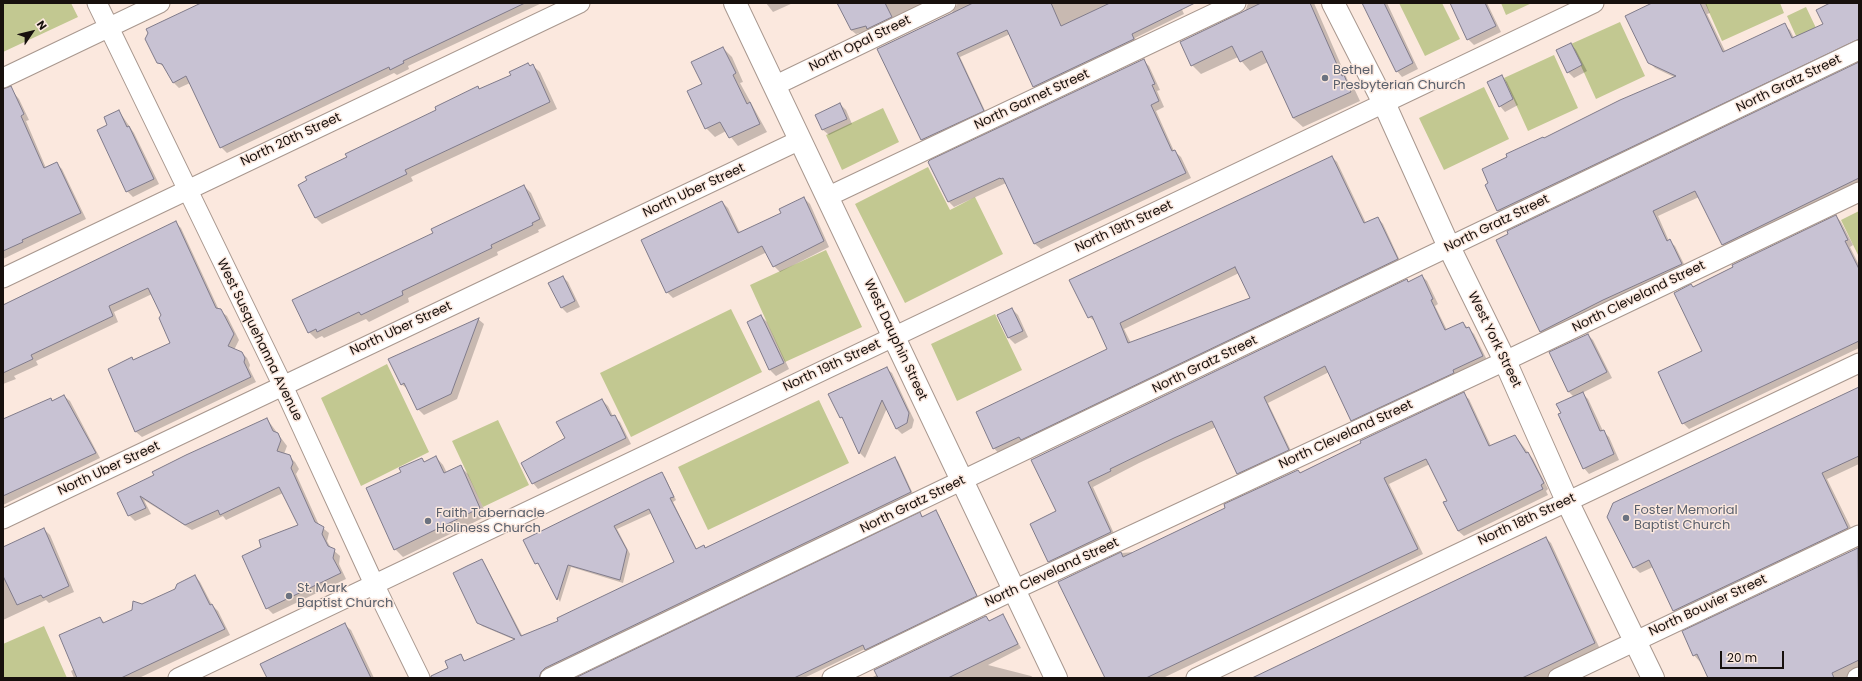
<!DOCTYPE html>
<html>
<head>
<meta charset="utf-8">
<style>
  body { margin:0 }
  #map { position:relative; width:1862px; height:681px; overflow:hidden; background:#fbe8de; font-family:Poppins,sans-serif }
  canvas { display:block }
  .frame { position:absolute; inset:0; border:4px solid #17100d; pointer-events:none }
  .north { position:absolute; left:12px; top:12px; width:40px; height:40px; -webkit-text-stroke:3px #fbe8de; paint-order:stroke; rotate:55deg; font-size:11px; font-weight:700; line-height:16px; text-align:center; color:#17100d }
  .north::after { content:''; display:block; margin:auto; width:14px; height:18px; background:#17100d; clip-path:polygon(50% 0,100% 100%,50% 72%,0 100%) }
  .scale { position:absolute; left:1720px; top:651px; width:64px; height:18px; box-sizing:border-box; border:2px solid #17100d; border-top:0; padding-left:5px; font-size:12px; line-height:14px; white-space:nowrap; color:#17100d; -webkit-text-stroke:3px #fbe8de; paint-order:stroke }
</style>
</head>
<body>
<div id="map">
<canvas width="1862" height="681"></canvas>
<div class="frame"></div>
<div class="north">N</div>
<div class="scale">20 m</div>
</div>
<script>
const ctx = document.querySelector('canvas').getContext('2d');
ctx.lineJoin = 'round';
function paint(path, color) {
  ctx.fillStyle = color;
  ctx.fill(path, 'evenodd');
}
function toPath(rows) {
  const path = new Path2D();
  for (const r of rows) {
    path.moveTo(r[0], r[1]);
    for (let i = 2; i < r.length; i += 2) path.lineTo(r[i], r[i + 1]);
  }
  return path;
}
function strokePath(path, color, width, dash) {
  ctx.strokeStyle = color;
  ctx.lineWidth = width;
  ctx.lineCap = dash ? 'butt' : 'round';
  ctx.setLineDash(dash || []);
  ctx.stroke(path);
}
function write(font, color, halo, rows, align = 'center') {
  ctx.font = font + ' Poppins,sans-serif';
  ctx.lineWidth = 3;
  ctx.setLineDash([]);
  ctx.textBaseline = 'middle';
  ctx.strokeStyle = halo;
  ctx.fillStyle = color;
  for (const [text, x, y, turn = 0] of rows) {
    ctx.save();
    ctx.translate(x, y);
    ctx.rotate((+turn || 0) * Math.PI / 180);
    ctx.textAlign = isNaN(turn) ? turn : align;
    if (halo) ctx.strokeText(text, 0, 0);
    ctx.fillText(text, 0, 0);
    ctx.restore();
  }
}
paint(toPath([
  [3,3,71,3,78,17,3,52],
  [1399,3,1442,3,1460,39,1425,56],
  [1501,3,1532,3,1506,15],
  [1705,3,1780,3,1784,13,1722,41],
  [1806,7,1826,49,1806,58,1787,16],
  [1620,22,1645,76,1596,99,1571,44],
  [1554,55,1578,108,1528,131,1504,78],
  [1484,87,1509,139,1444,170,1419,118],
  [883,108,899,142,842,170,826,135],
  [928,167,950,210,975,197,1003,254,905,303,855,204],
  [1859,211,1859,257,1841,220],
  [826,250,862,327,785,362,750,285],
  [731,309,762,372,631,437,600,373],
  [995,314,1022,370,957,401,931,344],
  [387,364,429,452,361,486,321,398],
  [819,400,849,463,708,530,678,467],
  [498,420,529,485,483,507,452,441],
  [44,626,67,678,3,678,3,644]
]), '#c2c891');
paint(toPath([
  [203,3,542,3,408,66,409,69,397,75,394,73,227,153,221,147,190,83,179,88,173,82,166,69,158,62],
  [766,3,793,3,773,12],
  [842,3,933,3,870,30,856,34,851,30],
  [958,3,1179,3,1184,14,1135,38,1138,43,1038,91,1034,86,1010,34,960,57,987,115,926,144,922,140,878,49,951,14],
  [1248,3,1314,3,1348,81,1353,86,1360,101,1303,127,1293,118,1268,62,1250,71,1238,57,1201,74,1192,65,1246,9],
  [1363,3,1387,3,1418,69,1402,77,1397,71],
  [1451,3,1487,3,1501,32,1474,45,1468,39],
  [1654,3,1706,3,1710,13,1707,14,1726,53,1784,25,1790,30,1794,38,1824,25,1831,3,1859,3,1859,46,1504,216,1498,211,1486,185,1544,139,1674,77,1655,68,1649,62],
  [1571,44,1576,50,1587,71,1574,78,1568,72],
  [723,48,732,57,743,82,740,83,767,132,738,146,726,131,715,137,706,128,703,84],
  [1143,60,1149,66,1160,90,1157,91,1164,107,1156,111,1174,151,1181,157,1191,178,1041,249,1035,244,1006,183,954,207,949,202],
  [1859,62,1859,187,1728,250,1723,245,1699,197,1658,216,1669,241,1675,246,1687,270,1546,337,1540,332,1508,232],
  [528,64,531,67,533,66,540,72,557,109,411,177,413,181,322,224,316,218,308,181,478,87,480,90,512,75],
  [1502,76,1507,82,1518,105,1505,112,1500,106],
  [14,93,19,99,29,120,26,121,46,168,56,163,62,169,86,219,3,259,3,98],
  [840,104,846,110,852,124,829,135,823,130],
  [119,111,134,133,159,184,133,197,127,191,98,130,109,125],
  [1332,157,1337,162,1366,223,1378,218,1383,224,1402,265,999,454,994,448,1109,349,1096,322,1089,317],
  [1239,273,1251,298,1131,343,1124,329],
  [524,186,531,193,546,226,538,230,539,232,497,252,498,255,408,298,409,302,369,322,366,319,324,338,322,336,316,339,309,332,434,233],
  [804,198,810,204,829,247,780,272,774,266,767,252,673,298,667,292,722,202,728,208,740,233,782,213],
  [1836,216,1841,222,1853,245,1850,247,1859,265,1859,348,1689,429,1683,423,1703,352,1693,287],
  [175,222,181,228,219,310,227,316,239,340,234,350,241,352,247,358,250,365,249,368,256,382,142,437,136,432,109,369,134,361,171,344,162,315,152,294,114,312,118,322,36,361,38,365,14,376,16,379,3,384,3,305],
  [1422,276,1427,281,1438,304,1435,306,1447,330,1463,323,1474,334,1488,362,1357,425,1352,420,1329,372,1268,403,1293,455,1244,478,1238,473,1216,427,1139,463,1093,487,1116,538,1054,567,1049,561,1058,511,1032,460,1407,280,1409,282],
  [563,277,568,282,580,307,567,313,562,308],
  [1012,309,1018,315,1028,337,1015,344,1009,338,998,315],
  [761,316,767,322,789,369,776,376,770,370,748,322],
  [478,319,484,324,457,399,424,415,418,409,408,389,401,384],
  [1588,335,1593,340,1612,378,1582,393,1588,399,1603,431,1609,437,1619,460,1589,474,1584,468,1574,397,1569,392],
  [886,368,892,373,914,420,912,428,902,434,896,428,887,408,865,458,860,453,845,422,841,417],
  [1859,388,1859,464,1827,479,1854,534,1680,617,1674,611,1653,567,1640,573,1634,567],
  [1463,394,1469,399,1491,446,1515,436,1520,442,1533,459,1548,489,1546,491,1548,495,1464,536,1458,531,1448,501,1430,464,1389,484,1423,554,1163,678,1105,678,1059,582,1122,553,1135,552,1227,508,1298,471,1300,473],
  [64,396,70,401,100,458,3,505,3,426,50,399,53,401],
  [602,400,608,406,613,416,620,422,631,444,538,489,533,483,566,439],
  [267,419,287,446,284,454,289,456,295,462,299,469,296,474,319,525,329,533,327,541,331,548,340,556,339,564,346,579,273,614,267,608,262,548,299,526,283,493,226,520,223,516,192,530,144,500,151,514,135,521,129,515,119,493],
  [436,457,443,465,447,473,461,467,468,474,487,516,403,557,395,549,402,473,422,459,425,462],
  [895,458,898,461,914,496,544,678,454,678,460,655,466,662,515,640,482,626,478,622,482,560,485,564,523,637,527,637,676,563,652,513,617,529,630,554,623,583,571,567,560,602,541,566,536,563,662,474,665,477,676,500,673,502,697,550,705,548],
  [936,511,939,515,979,599,869,653,865,649,804,678,578,678,920,514,924,517],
  [44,529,50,535,74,592,49,603,46,600,3,620,3,549],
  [1546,538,1551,543,1600,649,1554,678,1253,678],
  [1859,549,1859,674,1854,678,1709,678,1700,662,1694,655,1683,632],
  [195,576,200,582,212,605,218,611,230,635,139,678,74,678,71,671,74,669,100,618,105,623,176,589],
  [1003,615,1021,648,988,665,1031,676,1034,678,871,678,986,617,990,622],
  [345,625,351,630,374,678,268,678]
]), '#0003');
const building = toPath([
  [201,3,525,3,403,61,404,63,390,70,389,67,220,148,186,76,173,83,162,64,157,63,145,39,148,33,146,29,201,3],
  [837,3,885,3,892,17,867,29,866,26,851,30,837,3],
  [973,3,1051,3,1061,26,1110,3,1195,3,1132,34,1134,39,1033,87,1007,30,957,53,984,111,921,140,877,49,973,3],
  [1261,3,1310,3,1342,76,1344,75,1351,92,1293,118,1262,51,1240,62,1232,46,1191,66,1180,42,1261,3],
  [1362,3,1384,3,1413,63,1396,72,1362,3],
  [1450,3,1485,3,1496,26,1467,40,1450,3],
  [1652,3,1700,3,1723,52,1785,23,1792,38,1823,24,1816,10,1830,3,1859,3,1859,39,1497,211,1485,185,1488,183,1482,169,1507,157,1506,154,1543,137,1544,138,1620,100,1676,76,1648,63,1625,16,1652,3],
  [1571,43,1582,65,1567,73,1556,50,1571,43],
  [723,47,736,73,733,75,747,104,750,102,760,124,729,138,720,122,705,129,687,91,702,84,691,62,723,47],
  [1144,59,1155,84,1152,85,1159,101,1151,105,1172,151,1175,150,1186,173,1034,244,1003,178,1001,179,1000,178,948,202,928,162,930,160,1144,59],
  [1859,62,1859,178,1722,245,1695,191,1653,211,1667,241,1670,239,1682,264,1603,300,1540,332,1496,240,1508,234,1507,231,1859,62],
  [528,63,530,66,533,64,550,102,405,170,407,174,315,218,298,185,307,180,305,177,347,157,345,154,436,110,435,107,478,86,479,89,511,75,509,72,528,63],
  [1502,75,1513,99,1499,107,1487,82,1502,75],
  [11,86,24,114,21,116,44,168,57,162,81,213,22,240,23,242,3,251,3,89,11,86],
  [840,103,847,119,822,130,815,115,840,103],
  [119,110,127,127,129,126,154,179,126,192,97,130,107,125,104,117,119,110],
  [1332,156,1364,223,1378,217,1398,259,1021,440,1019,437,993,449,976,412,1107,349,1092,316,1088,318,1069,280,1332,156],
  [1235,267,1250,298,1128,343,1120,323,1235,267],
  [524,185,540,219,532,223,533,225,491,245,492,248,402,291,403,295,361,315,359,312,317,332,316,329,308,333,292,300,433,233,431,229,524,185],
  [804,197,824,241,773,267,762,246,666,293,641,240,722,201,738,233,781,213,779,209,804,197],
  [1836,215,1848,240,1845,241,1859,269,1859,341,1682,424,1658,372,1702,351,1674,293,1691,284,1693,287,1733,267,1732,265,1836,215],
  [176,221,216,308,221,309,234,334,228,346,242,352,245,358,244,362,251,377,135,432,108,369,132,357,133,360,170,343,159,318,161,315,148,288,109,306,113,316,31,355,33,359,3,373,3,305,176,221],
  [1422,275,1433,299,1431,300,1445,330,1463,322,1466,328,1469,327,1483,356,1453,370,1454,373,1351,421,1325,366,1264,397,1289,450,1237,474,1212,421,1174,438,1110,469,1111,471,1088,482,1111,532,1048,562,1030,524,1056,511,1031,460,1407,279,1408,282,1422,275],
  [563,276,575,301,561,308,548,283,563,276],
  [1012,308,1023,331,1008,338,997,315,1012,308],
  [761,315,784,363,769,370,747,322,761,315],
  [479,318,451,394,417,410,404,383,401,385,388,359,479,318],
  [1588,334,1607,372,1568,392,1549,352,1588,334],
  [887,367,909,413,907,423,896,429,882,400,859,454,842,417,840,418,828,394,887,367],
  [1859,387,1859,456,1822,473,1848,528,1673,611,1649,560,1633,568,1607,517,1613,503,1859,387],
  [1464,392,1489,446,1515,435,1526,453,1528,452,1544,483,1541,485,1543,489,1458,531,1443,502,1447,501,1426,459,1384,478,1418,549,1146,678,1105,678,1058,582,1121,552,1123,557,1225,508,1224,504,1298,470,1300,473,1361,443,1360,441,1464,392],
  [1583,392,1600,431,1604,430,1614,454,1583,469,1558,414,1561,413,1556,404,1583,392],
  [64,395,96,453,3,496,3,419,51,398,52,401,64,395],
  [602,399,611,416,615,415,626,438,532,484,521,463,565,438,556,422,602,399],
  [267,418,273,431,278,433,281,440,277,451,290,455,293,463,291,468,315,522,324,527,322,534,328,546,335,549,333,558,341,573,266,609,242,556,261,547,259,540,298,525,279,487,220,515,218,510,185,525,140,496,146,508,128,516,117,493,154,475,152,472,186,455,267,418],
  [436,456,444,473,461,465,480,508,394,550,366,488,401,472,399,468,422,458,424,462,436,456],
  [895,457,911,492,545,668,541,672,539,678,431,678,431,676,448,668,445,661,461,654,464,661,515,639,477,623,453,573,467,566,482,559,521,636,558,621,557,618,674,562,649,509,614,526,627,550,620,580,568,565,557,600,538,563,535,564,523,540,647,479,662,472,674,497,670,498,696,549,704,545,705,548,895,457],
  [936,510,977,596,865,650,863,645,794,678,575,678,920,512,922,517,936,510],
  [44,528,69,586,43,598,41,595,17,605,3,576,3,547,44,528],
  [1546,537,1595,643,1556,662,1522,678,1252,678,1546,537],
  [1858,548,1859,660,1832,673,1834,678,1708,678,1697,654,1693,656,1682,631,1858,548],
  [195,575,210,605,212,604,225,629,121,678,77,678,59,635,100,617,103,623,132,610,133,601,142,604,175,589,177,584,195,575],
  [1003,614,1018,644,948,678,878,678,874,670,986,616,989,621,1003,614],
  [345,623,371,678,267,678,260,664,345,623]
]);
paint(building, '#c8c2d3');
strokePath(building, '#807b8a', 1);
const minor = toPath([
  [97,3,283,386,374,584,420,678],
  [3,78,160,3],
  [774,86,946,3],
  [827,197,1236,3],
  [3,278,580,3],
  [3,519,800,140],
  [178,678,1594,3],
  [550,678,1859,50],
  [832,678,1014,590,1505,361,1859,192],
  [1196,678,1859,363],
  [1558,678,1859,535],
  [1857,678,1859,677]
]);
const tertiary = toPath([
  [735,3,1056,678],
  [1333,3,1384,103,1449,247,1505,361,1567,501,1653,678]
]);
strokePath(minor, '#a8978e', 21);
strokePath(tertiary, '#a8978e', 24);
strokePath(minor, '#fff', 19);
strokePath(tertiary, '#fff', 22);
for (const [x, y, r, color] of [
  [1325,78,4,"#6b7280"],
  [1626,518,4,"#6b7280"],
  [428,521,4,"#6b7280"],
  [289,596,4,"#6b7280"]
]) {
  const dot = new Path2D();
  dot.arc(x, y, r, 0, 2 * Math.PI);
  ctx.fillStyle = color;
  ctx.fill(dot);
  strokePath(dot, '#fbe8de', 1.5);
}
write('13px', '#17100d', '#fbe8de', [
  ["North Opal Street",860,44,-26],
  ["North Gratz Street",1789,84,-26],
  ["North Garnet Street",1032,100,-25],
  ["North 20th Street",291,140,-25],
  ["North Uber Street",694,191,-25],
  ["North Gratz Street",1497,224,-26],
  ["North 19th Street",1124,227,-25],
  ["North Cleveland Street",1639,297,-26],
  ["North Uber Street",401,329,-25],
  ["West Susquehanna Avenue",259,340,64],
  ["West Dauphin Street",895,340,65],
  ["West York Street",1494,340,64],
  ["North Gratz Street",1205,365,-26],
  ["North 19th Street",832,366,-25],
  ["North Cleveland Street",1346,435,-25],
  ["North Uber Street",109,469,-25],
  ["North Gratz Street",913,505,-26],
  ["North 18th Street",1527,520,-25],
  ["North Cleveland Street",1052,573,-25],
  ["North Bouvier Street",1708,606,-25]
]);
write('13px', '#5b616d', '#fbe8de', [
  ["Bethel",1333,71],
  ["Presbyterian Church",1333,86],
  ["Foster Memorial",1634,511],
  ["Baptist Church",1634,526],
  ["Faith Tabernacle",436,514],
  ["Holiness Church",436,529],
  ["St. Mark",297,589],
  ["Baptist Church",297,604]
], 'left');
</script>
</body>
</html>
